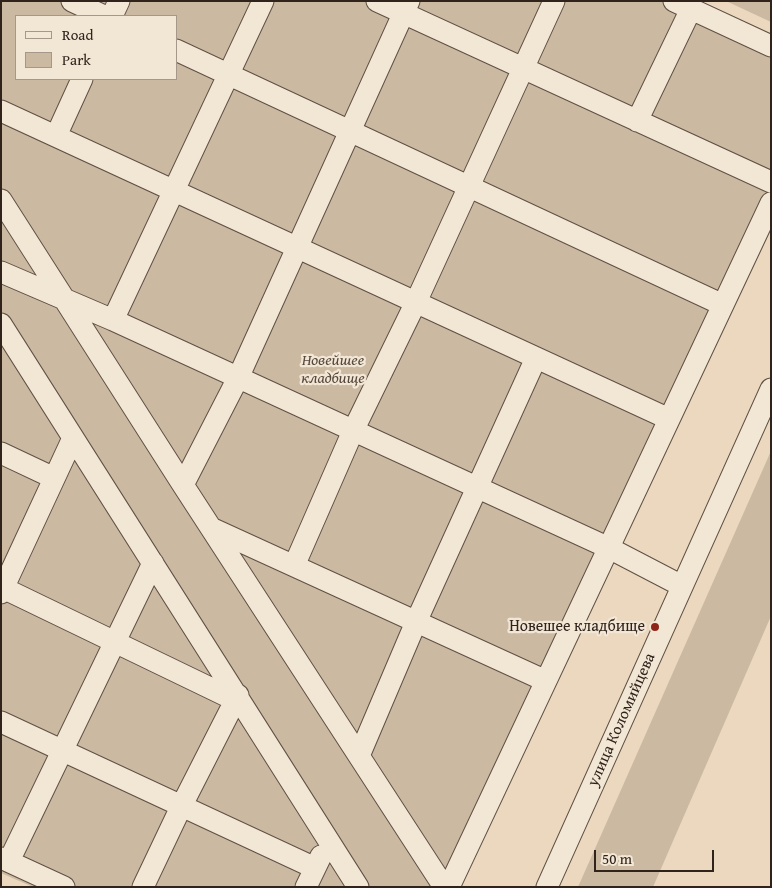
<!DOCTYPE html>
<html>
<head>
<meta charset="utf-8">
<style>
  body { margin:0 }
  #map { position:relative; width:772px; height:888px; overflow:hidden; background:#ebd8be; font-family:"Gentium Book Plus",serif }
  canvas { display:block }
  .frame { position:absolute; inset:0; border:2px solid #30231c; pointer-events:none }
  .legend { position:absolute; left:15px; top:15px; width:162px; height:65px; box-sizing:border-box; background:#f2e6d5; border:1px solid #a4988b; margin:0; padding:6px 9px; list-style:none; font-size:15px; color:#30231c }
  .legend li { display:flex; align-items:center; gap:10px; height:25px }
  .legend b { width:25px; border:1px solid #a4988b }
  .scale { position:absolute; left:594px; top:850px; width:120px; height:22px; box-sizing:border-box; border:2px solid #30231c; border-top:0; padding-left:6px; font-size:15px; line-height:18px; white-space:nowrap; color:#30231c; -webkit-text-stroke:4px #f2e6d5; paint-order:stroke }
</style>
</head>
<body>
<div id="map">
<canvas width="772" height="888"></canvas>
<div class="frame"></div>
<ul class="legend">
<li><b style="height:6px;background:#f2e6d5"></b>Road</li>
<li><b style="height:14px;background:#cbb9a2"></b>Park</li>
</ul>
<div class="scale">50 m</div>
</div>
<script>
const ctx = document.querySelector('canvas').getContext('2d');
ctx.lineJoin = 'round';
function paint(path, color) {
  ctx.fillStyle = color;
  ctx.fill(path, 'evenodd');
}
function toPath(rows) {
  const path = new Path2D();
  for (const r of rows) {
    path.moveTo(r[0], r[1]);
    for (let i = 2; i < r.length; i += 2) path.lineTo(r[i], r[i + 1]);
  }
  return path;
}
function strokePath(path, color, width, dash) {
  ctx.strokeStyle = color;
  ctx.lineWidth = width;
  ctx.lineCap = dash ? 'butt' : 'round';
  ctx.setLineDash(dash || []);
  ctx.stroke(path);
}
function write(font, color, halo, rows, align = 'center') {
  ctx.font = font + ' "Gentium Book Plus",serif';
  ctx.lineWidth = 4.5;
  ctx.setLineDash([]);
  ctx.textBaseline = 'middle';
  ctx.strokeStyle = halo;
  ctx.fillStyle = color;
  for (const [text, x, y, turn = 0] of rows) {
    ctx.save();
    ctx.translate(x, y);
    ctx.rotate((+turn || 0) * Math.PI / 180);
    ctx.textAlign = isNaN(turn) ? turn : align;
    if (halo) ctx.strokeText(text, 0, 0);
    ctx.fillText(text, 0, 0);
    ctx.restore();
  }
}
paint(toPath([
  [1,1,698,1,771,34,771,218,456,887,33,887,1,873],
  [16,16,176,16,176,79,16,79],
  [726,1,771,1,771,22],
  [771,451,771,616,653,887,578,887]
]), '#cbb9a2');
const minor = toPath([
  [72,1,104,16],
  [377,1,771,182],
  [674,1,771,46],
  [112,16,119,1],
  [176,50,723,305],
  [1,111,669,419],
  [637,121,691,9],
  [56,136,82,79],
  [1,200,183,485,444,887],
  [1,272,113,320,609,548,682,586],
  [113,320,263,1],
  [1,324,358,887],
  [1,453,54,478],
  [183,485,238,378,409,1],
  [211,528,546,681],
  [294,566,353,431,416,302,554,1],
  [1,587,235,700],
  [1,593,73,438],
  [1,722,315,868],
  [359,756,416,622,536,358],
  [1,858,64,887],
  [9,861,153,563],
  [143,887,181,807,238,695],
  [306,887,321,856],
  [449,887,771,203],
  [547,887,771,389]
]);
strokePath(minor, '#5f5044', 23);
strokePath(minor, '#f2e6d5', 21);
for (const [x, y, r, color] of [
  [655,627,5,"#8f2418"]
]) {
  const dot = new Path2D();
  dot.arc(x, y, r, 0, 2 * Math.PI);
  ctx.fillStyle = color;
  ctx.fill(dot);
  strokePath(dot, '#f2e6d5', 2);
}
write('italic 16px', '#57483e', '#f2e6d5', [
  ["Новейшее",333,361],
  ["кладбище",333,379]
]);
write('16px', '#30231c', '#f2e6d5', [
  ["Новешее кладбище",645,627]
], 'right');
write('16px', '#30231c', '#f2e6d5', [
  ["улица Коломийцева",622,720,-66]
]);
</script>
</body>
</html>
